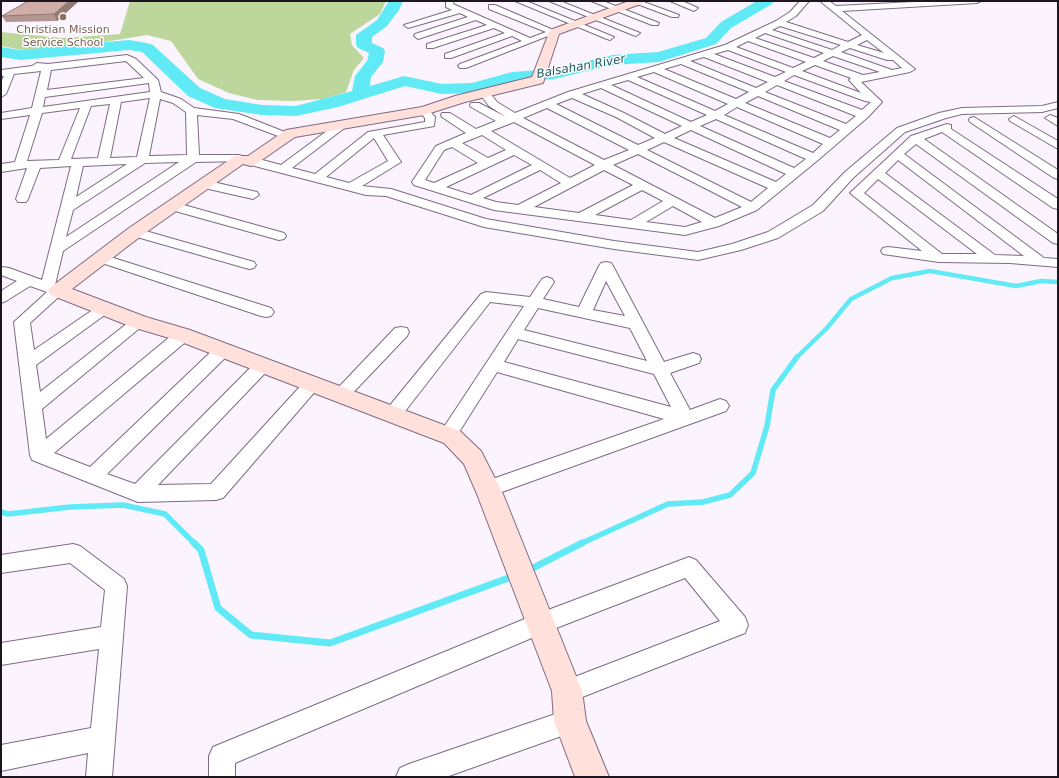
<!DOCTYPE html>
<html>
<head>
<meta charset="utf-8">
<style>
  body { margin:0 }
  #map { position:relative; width:1059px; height:778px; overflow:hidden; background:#fbf3fe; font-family:"DejaVu Sans",sans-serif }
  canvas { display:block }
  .frame { position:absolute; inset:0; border:2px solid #1d161f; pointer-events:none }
</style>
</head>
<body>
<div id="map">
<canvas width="1059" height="778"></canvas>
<div class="frame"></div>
</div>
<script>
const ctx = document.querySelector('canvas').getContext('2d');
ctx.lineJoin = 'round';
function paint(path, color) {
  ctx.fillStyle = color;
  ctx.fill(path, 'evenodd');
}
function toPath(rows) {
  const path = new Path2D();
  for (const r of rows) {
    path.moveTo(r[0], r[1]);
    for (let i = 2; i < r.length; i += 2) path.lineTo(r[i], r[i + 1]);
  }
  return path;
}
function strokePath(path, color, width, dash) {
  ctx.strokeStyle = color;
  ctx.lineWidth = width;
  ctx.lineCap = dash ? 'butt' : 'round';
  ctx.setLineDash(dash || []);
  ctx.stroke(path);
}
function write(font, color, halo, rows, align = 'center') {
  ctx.font = font + ' "DejaVu Sans",sans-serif';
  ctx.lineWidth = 3;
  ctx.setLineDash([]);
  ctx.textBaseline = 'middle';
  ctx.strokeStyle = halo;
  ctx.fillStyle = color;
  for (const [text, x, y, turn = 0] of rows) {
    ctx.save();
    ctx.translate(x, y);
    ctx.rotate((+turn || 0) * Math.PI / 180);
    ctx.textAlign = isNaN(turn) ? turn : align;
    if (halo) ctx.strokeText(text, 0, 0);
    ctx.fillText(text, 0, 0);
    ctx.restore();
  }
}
paint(toPath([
  [130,1,386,1,380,14,350,34,352,45,364,58,354,70,346,92,323,99,293,101,257,100,229,93,198,79,171,41,147,35,92,44,23,50,1,46,1,32,62,38,120,34]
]), '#bdd69c');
strokePath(toPath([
  [796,358,827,328,851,299,892,278,930,271,1016,286,1041,281,1058,282]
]), '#60eaf5', 4.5);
strokePath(toPath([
  [1,512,8,514,70,507,123,505,165,514,195,544],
  [580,544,668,504,703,502,730,495,753,473,767,426,773,390,797,357]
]), '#60eaf5', 5.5);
strokePath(toPath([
  [194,543,201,550,218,608,251,635,330,643,514,576],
  [527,571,582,543]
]), '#60eaf5', 7);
paint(toPath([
  [389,1,403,1,399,10,387,26,372,37,372,43,383,48,385,51,383,62,371,77,370,86,404,76,442,84,472,83,512,72,554,69,613,55,658,52,706,38,721,22,757,1,774,1,772,4,731,28,716,44,659,62,613,65,554,79,513,82,473,93,442,94,405,86,338,107,296,116,262,115,215,108,188,96,142,52,129,50,21,60,1,57,1,47,21,50,129,40,147,43,153,45,200,88,225,99,262,105,296,106,352,91,355,76,367,61,369,53,358,48,356,45,356,35,377,20,389,1]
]), '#60eaf5');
const street = toPath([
  [446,1,454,1,453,4,530,38,546,32,489,9,489,5,495,5,558,32,466,68,460,68,458,66,460,64,522,41,512,36,451,58,445,58,445,54,505,33,494,28,433,48,427,48,427,44,487,25,476,20,418,39,414,36,415,34,468,17,460,13,408,28,404,25,452,10,446,7,446,1],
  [515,1,526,1,614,37,610,40,607,39,515,1],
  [549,1,560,1,640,33,636,36,633,35,549,1],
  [591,1,603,1,659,23,658,25,652,25,591,1],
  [629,1,641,1,679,15,678,17,672,17,629,1],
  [670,1,682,1,698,8,694,11,670,1],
  [800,1,809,1,796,16,786,22,848,42,862,35,820,1,829,1,836,6,933,1,981,1,977,3,842,11,915,69,910,72,861,82,882,102,868,117,818,160,757,210,719,226,685,235,494,210,414,185,412,182,436,146,466,133,442,117,441,115,442,113,450,113,476,129,496,121,471,107,470,105,471,103,479,103,506,117,489,106,480,94,481,92,489,92,497,102,515,113,568,92,725,45,776,21,790,12,800,1],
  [780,26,841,45,832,50,772,30,780,26],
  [765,33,824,53,814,58,755,38,765,33],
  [867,40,884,53,857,45,867,40],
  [748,41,806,62,793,68,736,47,748,41],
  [850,48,887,60,893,60,902,68,892,70,841,52,850,48],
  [728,50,786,72,775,77,714,54,728,50],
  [833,56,880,72,863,75,823,61,833,56],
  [704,57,768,82,756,88,690,61,704,57],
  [681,64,749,92,736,99,664,69,681,64],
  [815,65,851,78,849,80,861,93,802,71,815,65],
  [654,72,728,104,715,111,637,77,654,72],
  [794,75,865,101,871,102,862,110,784,81,794,75],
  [628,80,707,115,691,122,611,85,628,80],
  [777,85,856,116,846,124,765,92,777,85],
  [601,88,682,126,665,134,624,113,582,94,601,88],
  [758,96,840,130,830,138,745,103,758,96],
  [572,98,616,117,655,138,638,145,556,104,572,98],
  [737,107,823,144,813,153,724,115,737,107],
  [547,108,629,150,604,160,523,118,547,108],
  [716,119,806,159,794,168,700,126,716,119],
  [514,122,595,165,570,178,491,131,514,122],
  [691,130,786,174,776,182,674,138,691,130],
  [482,135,506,150,488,158,462,143,482,135],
  [664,142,768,188,751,202,647,150,664,142],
  [452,147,478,163,434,183,425,180,444,150,452,147],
  [638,154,742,207,715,218,613,165,638,154],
  [514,155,532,165,471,195,446,187,514,155],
  [540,170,561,183,518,205,496,202,483,198,540,170],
  [604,170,633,185,579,213,534,207,604,170],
  [642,190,663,201,631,220,595,215,642,190],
  [673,206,702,222,685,227,646,222,673,206],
  [127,55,136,59,158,80,161,92,181,99,194,108,239,114,290,134,292,136,286,139,233,119,197,115,199,155,240,155,246,159,244,161,196,162,63,251,55,285,63,288,65,291,30,323,34,350,100,305,105,303,110,305,113,308,110,311,36,365,40,392,134,318,139,317,144,318,147,322,42,409,46,439,177,331,183,330,189,331,191,335,189,339,54,453,90,467,217,346,223,344,229,346,231,350,229,354,107,474,135,484,257,361,263,359,269,361,271,365,269,369,158,485,211,484,306,380,312,378,318,380,320,384,318,388,223,498,216,500,138,502,32,460,30,455,14,322,47,292,30,286,6,301,1,303,1,291,17,281,1,275,1,267,9,268,42,280,71,166,40,168,28,199,26,202,18,202,16,199,27,168,1,172,1,164,15,162,30,115,1,119,1,113,32,108,41,71,14,74,6,94,1,97,1,82,4,76,1,76,1,70,32,66,37,63,48,64,127,55],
  [126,61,144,78,47,90,51,70,126,61],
  [149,83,150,92,43,107,45,97,149,83],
  [150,98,137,157,110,158,121,102,150,98],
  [160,99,173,103,186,112,187,155,149,156,160,99],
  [110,104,98,158,71,159,91,106,110,104],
  [80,108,59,160,27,161,42,113,80,108],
  [179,162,66,237,73,210,145,163,179,162],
  [127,164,76,197,83,166,127,164],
  [1058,102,1058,108,1042,112,962,114,946,118,905,132,853,178,823,211,778,238,741,250,698,260,614,249,484,227,386,196,366,195,247,164,245,161,251,157,281,165,339,122,347,122,348,124,347,126,292,168,315,174,368,132,425,122,425,118,419,111,424,108,428,109,435,117,434,126,383,135,401,162,362,186,391,189,486,219,614,241,698,252,732,244,768,232,813,205,845,172,897,128,939,113,962,108,1042,106,1058,102],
  [374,138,388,161,349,183,326,177,374,138],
  [1050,115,1058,118,1058,126,1045,118,1050,115],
  [1014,116,1058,141,1058,149,1010,121,1009,119,1014,116],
  [974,117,1058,170,1058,179,1054,178,970,122,969,120,970,118,974,117],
  [947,124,951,125,951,129,1058,199,1058,209,1053,208,942,132,924,139,1058,234,1058,244,1053,243,916,144,904,154,1044,258,1058,259,1058,267,1010,263,939,262,883,254,881,251,883,248,888,247,922,251,850,193,911,136,947,124],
  [898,160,1024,256,995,255,885,173,898,160],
  [878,179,977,254,942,254,864,193,878,179],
  [204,180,257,192,259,195,253,199,200,187,198,184,204,180],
  [173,202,284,233,286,236,284,239,279,240,168,209,167,206,173,202],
  [135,228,254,262,256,265,254,268,249,269,130,235,128,232,130,229,135,228],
  [101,254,271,308,274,312,271,316,266,317,261,316,96,261,94,258,96,255,101,254],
  [606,262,611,263,613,266,664,362,693,353,699,355,701,359,699,363,670,373,690,410,720,399,726,401,729,406,726,411,488,497,481,495,478,489,481,483,664,419,497,372,454,440,448,442,442,440,439,435,442,430,524,306,490,302,399,419,393,421,387,419,384,414,387,409,481,294,486,292,530,297,542,279,547,277,552,279,554,282,543,299,579,307,599,266,601,263,606,262],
  [606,281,625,316,593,310,606,281],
  [538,308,630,328,647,361,524,330,538,308],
  [518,339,654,374,671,407,504,362,518,339],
  [401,327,407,328,409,332,407,336,347,399,341,401,335,399,332,395,335,391,395,328,401,327],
  [73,544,80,546,124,579,127,586,112,777,86,777,88,753,1,771,1,745,91,728,99,649,1,665,1,643,101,627,105,590,70,563,1,573,1,555,73,544],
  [689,557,696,560,745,617,748,625,745,633,567,703,559,699,555,691,559,683,720,621,685,578,546,632,235,763,235,777,209,777,209,756,213,747,532,616,689,557],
  [570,709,579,712,582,721,579,730,570,733,446,777,396,777,400,768,409,764,570,709]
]);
const secondary = toPath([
  [629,1,644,1,643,3,559,34,543,83,465,102,424,115,295,137,256,164,251,166,243,164,141,236,72,289,146,317,190,330,460,431,481,451,503,494,582,691,586,721,609,777,575,777,554,721,552,691,477,494,464,464,444,443,176,340,132,327,51,295,48,291,51,287,129,228,235,156,248,156,286,130,422,107,455,96,532,77,550,30,629,1]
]);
strokePath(street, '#7e6c83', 2);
strokePath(secondary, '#7e6c83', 2);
paint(street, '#fff');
paint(secondary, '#ffe0da');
paint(toPath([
  [79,1,57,21,6,22,2,16]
]), '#b39690');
paint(toPath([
  [69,1,79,1,57,21,54,14]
]), '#927a75');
const building = toPath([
  [28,1,69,1,54,14,2,16,28,1]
]);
paint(building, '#d0aea7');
strokePath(building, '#927a75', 1);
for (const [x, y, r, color] of [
  [63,17,4,"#8d6e63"]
]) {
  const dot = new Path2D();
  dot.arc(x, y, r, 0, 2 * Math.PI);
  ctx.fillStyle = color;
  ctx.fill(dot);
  strokePath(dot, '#fff', 1.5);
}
write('11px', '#785e54', '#fff', [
  ["Christian Mission",63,30],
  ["Service School",63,43]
]);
write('italic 12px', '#225c60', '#fff', [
  ["Balsahan River",581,67,-10]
]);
</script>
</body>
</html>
